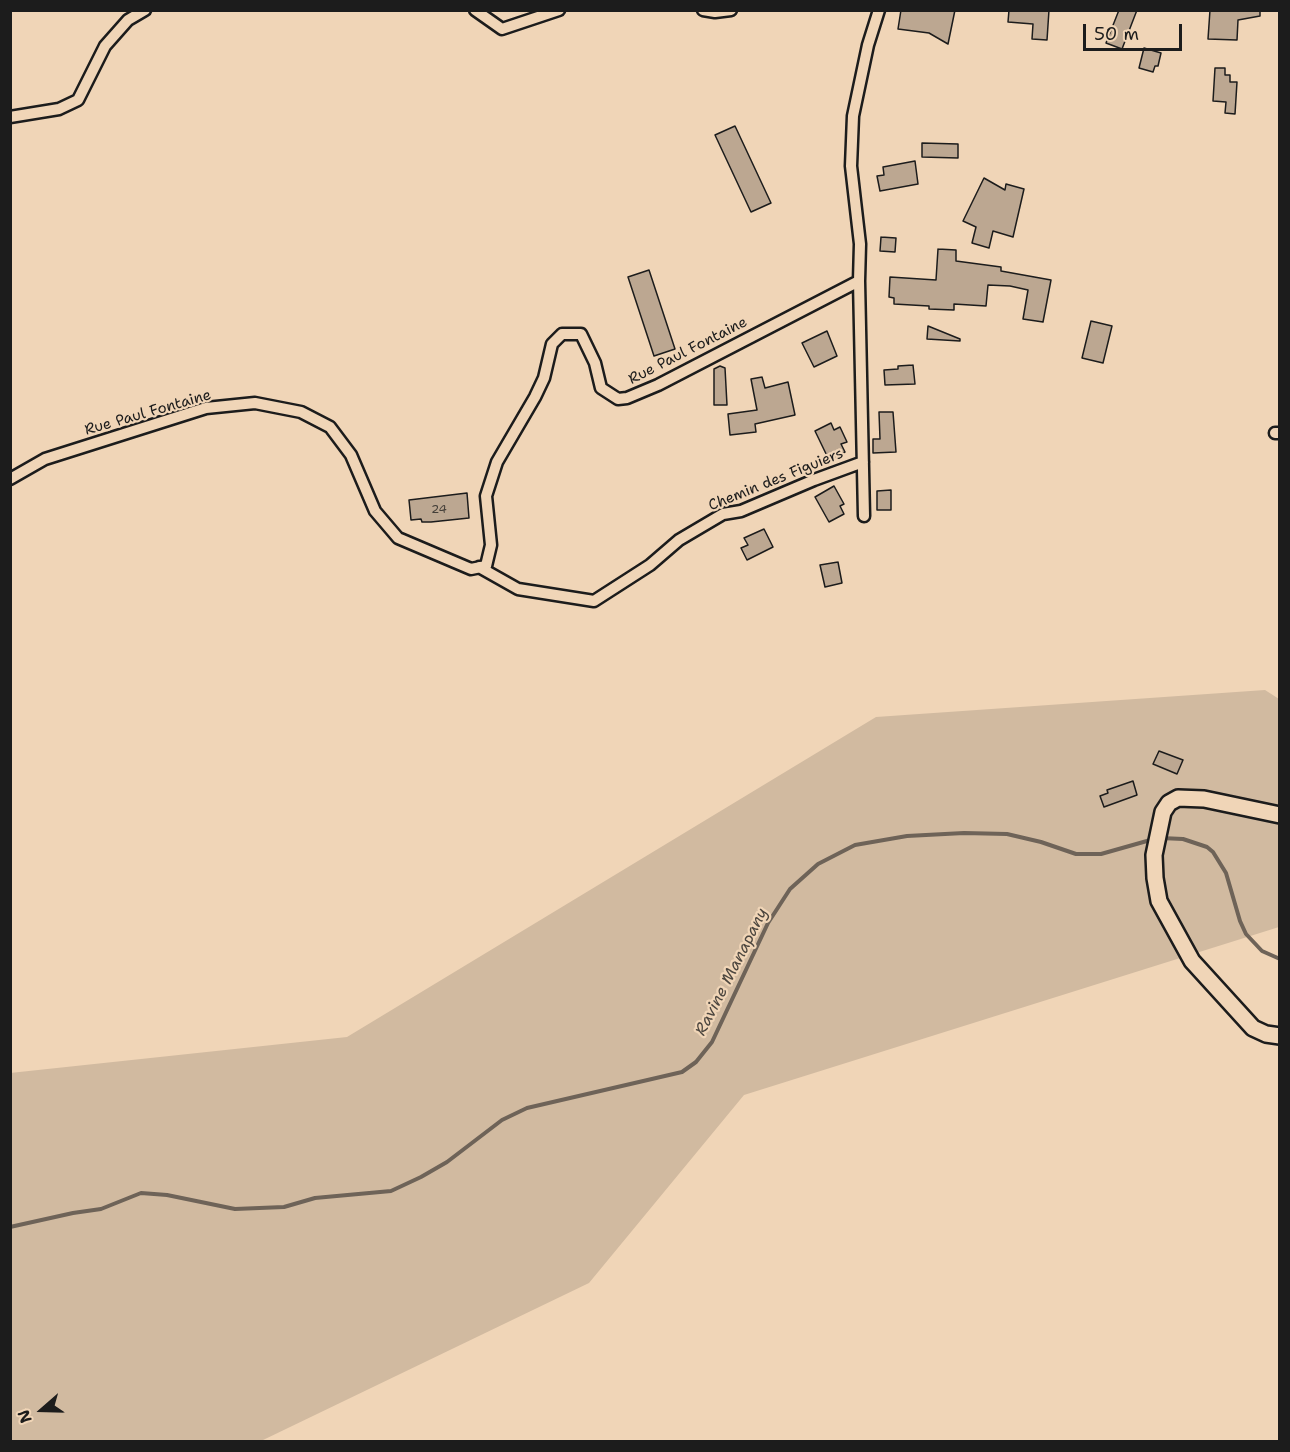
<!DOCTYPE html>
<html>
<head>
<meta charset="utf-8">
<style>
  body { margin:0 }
  #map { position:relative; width:1290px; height:1452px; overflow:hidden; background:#f0d5b7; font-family:"Shantell Sans",sans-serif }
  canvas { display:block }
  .frame { position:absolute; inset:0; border:12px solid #1c1c1c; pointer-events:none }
  .north { position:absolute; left:12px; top:1380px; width:60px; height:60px; -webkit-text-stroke:4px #f0d5b7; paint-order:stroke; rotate:250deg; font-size:16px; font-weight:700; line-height:24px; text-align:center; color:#1c1c1c }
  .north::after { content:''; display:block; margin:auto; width:21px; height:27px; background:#1c1c1c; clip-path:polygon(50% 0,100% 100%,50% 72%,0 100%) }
  .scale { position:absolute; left:1083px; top:24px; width:99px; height:27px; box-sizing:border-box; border:3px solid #1c1c1c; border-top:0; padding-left:8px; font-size:18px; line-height:21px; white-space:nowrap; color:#1c1c1c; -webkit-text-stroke:4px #f0d5b7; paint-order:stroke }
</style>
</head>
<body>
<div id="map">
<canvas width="1290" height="1452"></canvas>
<div class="frame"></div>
<div class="north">N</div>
<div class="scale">50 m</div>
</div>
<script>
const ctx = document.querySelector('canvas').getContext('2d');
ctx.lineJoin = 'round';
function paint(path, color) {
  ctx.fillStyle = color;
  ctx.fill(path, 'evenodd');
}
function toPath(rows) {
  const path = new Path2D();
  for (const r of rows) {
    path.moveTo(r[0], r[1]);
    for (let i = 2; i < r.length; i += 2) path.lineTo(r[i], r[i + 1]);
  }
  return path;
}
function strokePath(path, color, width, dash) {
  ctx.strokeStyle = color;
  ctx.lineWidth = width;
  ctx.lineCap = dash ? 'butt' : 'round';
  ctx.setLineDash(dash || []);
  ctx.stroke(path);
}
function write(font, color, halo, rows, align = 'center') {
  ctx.font = font + ' "Shantell Sans",sans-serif';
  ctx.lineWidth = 4.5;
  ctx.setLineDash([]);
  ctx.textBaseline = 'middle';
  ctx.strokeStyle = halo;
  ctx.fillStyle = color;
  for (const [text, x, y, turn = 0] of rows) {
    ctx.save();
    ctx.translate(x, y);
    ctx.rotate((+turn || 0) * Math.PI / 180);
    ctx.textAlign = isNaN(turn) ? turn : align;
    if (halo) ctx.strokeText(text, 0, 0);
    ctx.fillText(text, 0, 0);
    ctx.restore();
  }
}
paint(toPath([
  [1265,690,1279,699,1279,927,744,1095,589,1283,261,1441,11,1441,10,1073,347,1037,876,717]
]), '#d1baa0');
strokePath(toPath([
  [1161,838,1183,839,1207,847,1213,852,1226,873,1240,921,1246,934,1262,951,1280,959],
  [10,1227,73,1213,101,1209,141,1193,167,1195,235,1209,284,1207,315,1198,391,1191,421,1177,447,1162,502,1120,527,1108,682,1072,696,1062,712,1042,768,923,790,889,818,864,855,845,907,836,964,833,1007,834,1041,842,1076,854,1101,854,1154,839]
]), '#6e6358', 4);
const building = toPath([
  [901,10,955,10,948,44,929,33,898,29,901,10],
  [1009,10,1049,10,1047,40,1032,39,1033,24,1008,22,1009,10],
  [1119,10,1137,10,1122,49,1106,43,1119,10],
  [1210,10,1260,10,1260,16,1238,20,1237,40,1208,39,1210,10],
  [1144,48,1161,53,1158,66,1155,66,1153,72,1139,68,1144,48],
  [1215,68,1225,68,1225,75,1230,75,1230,82,1237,82,1235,114,1225,113,1226,102,1213,101,1215,68],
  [735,126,771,203,751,212,715,135,735,126],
  [922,143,958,144,958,158,922,157,922,143],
  [915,161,918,184,880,191,877,176,884,175,883,167,915,161],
  [984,178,1005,190,1006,184,1024,189,1013,237,993,231,989,248,972,243,976,227,963,221,984,178],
  [881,237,896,238,895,252,880,251,881,237],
  [938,249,956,250,956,261,1001,267,1001,271,1051,280,1043,322,1023,319,1028,290,1010,286,988,285,986,306,954,304,954,310,929,309,929,306,894,304,894,298,889,297,890,277,936,280,938,249],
  [649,270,675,349,654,356,628,277,649,270],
  [1091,321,1112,326,1103,363,1082,358,1091,321],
  [928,326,960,339,960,341,927,339,928,326],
  [827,331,837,356,814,367,802,343,827,331],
  [913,365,915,384,885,385,884,370,898,369,898,366,913,365],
  [720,366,725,368,727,405,714,405,714,369,720,366],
  [762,377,765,388,788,382,795,415,755,424,756,432,730,435,728,414,757,410,751,379,762,377],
  [879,412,893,412,896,452,873,453,873,439,880,439,879,412],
  [831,423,834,430,840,427,847,442,841,444,845,452,829,460,815,431,831,423],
  [834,486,844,504,840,506,844,514,829,522,815,497,834,486],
  [891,490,891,510,877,510,877,491,891,490],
  [467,493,469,518,431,522,422,522,421,519,411,520,409,500,467,493],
  [764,529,773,547,747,560,741,548,748,545,744,538,764,529],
  [838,562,842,583,825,587,820,565,838,562],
  [1159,751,1183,760,1177,774,1153,764,1159,751],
  [1133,781,1137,795,1104,807,1100,796,1108,793,1107,790,1133,781]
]);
paint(building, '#bca791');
strokePath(building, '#1c1c1c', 1.5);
const street = toPath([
  [475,10,502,29,559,10],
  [703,10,715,12,731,10],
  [10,117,59,109,78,100,105,46,128,20,145,10],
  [859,281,864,516],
  [1275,433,1280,433],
  [10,479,45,459,206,408,255,403,301,412,330,427,351,455,375,511,398,538,471,569,486,566,491,545,486,496,497,462,535,397,544,378,552,344,562,334,581,334,595,363,601,388,618,399,627,398,658,385,859,281,860,244,851,166,853,116,868,45,879,10],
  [479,567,518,589,594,601,650,565,679,540,723,514,741,511,814,480,863,462]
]);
const secondary = toPath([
  [1280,815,1204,799,1178,798,1169,803,1163,812,1154,855,1155,878,1159,901,1192,961,1253,1028,1266,1034,1280,1036]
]);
strokePath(street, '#1c1c1c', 15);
strokePath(secondary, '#1c1c1c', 20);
strokePath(street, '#f0d5b7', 10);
strokePath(secondary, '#f0d5b7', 15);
write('12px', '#443f39', null, [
  ["24",439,510]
]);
write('15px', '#1c1c1c', '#f0d5b7', [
  ["Rue Paul Fontaine",688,351,-27],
  ["Rue Paul Fontaine",148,413,-16],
  ["Chemin des Figuiers",776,480,-22]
]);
write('italic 16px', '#4c463f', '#f0d5b7', [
  ["Ravine Manapany",732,972,-63]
]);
</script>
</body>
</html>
